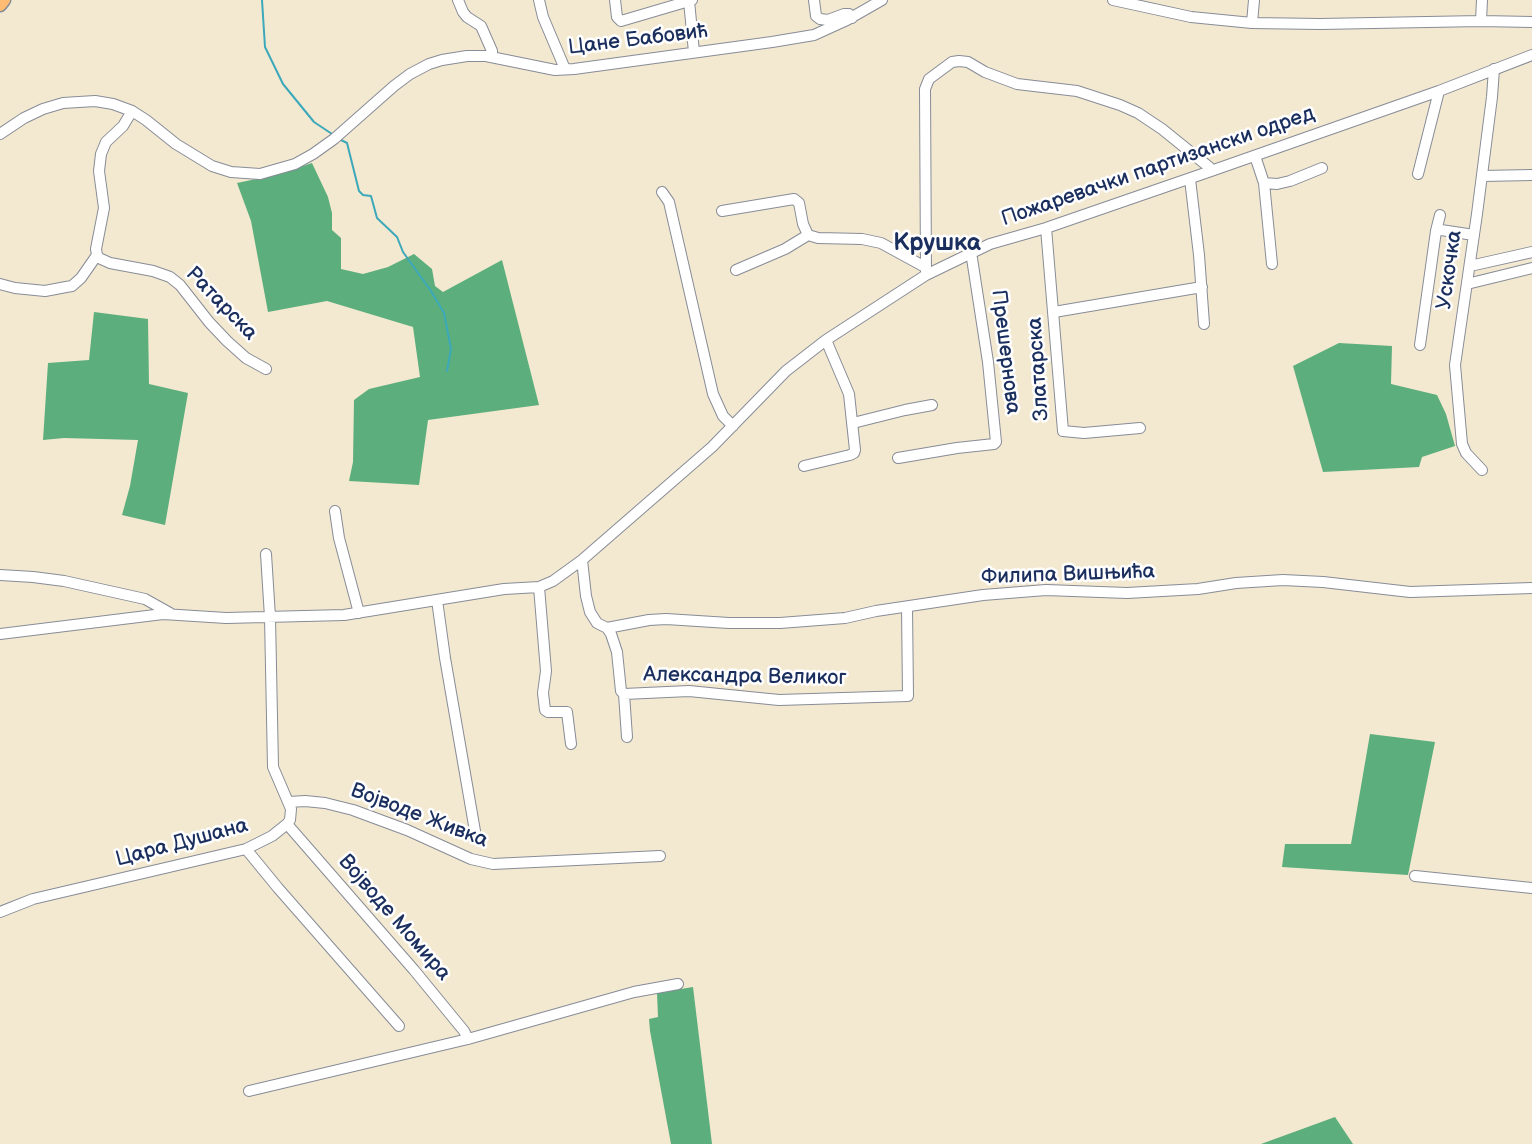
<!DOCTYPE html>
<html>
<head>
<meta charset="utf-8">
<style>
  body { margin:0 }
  canvas { display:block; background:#f3e8d0 }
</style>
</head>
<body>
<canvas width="1532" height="1144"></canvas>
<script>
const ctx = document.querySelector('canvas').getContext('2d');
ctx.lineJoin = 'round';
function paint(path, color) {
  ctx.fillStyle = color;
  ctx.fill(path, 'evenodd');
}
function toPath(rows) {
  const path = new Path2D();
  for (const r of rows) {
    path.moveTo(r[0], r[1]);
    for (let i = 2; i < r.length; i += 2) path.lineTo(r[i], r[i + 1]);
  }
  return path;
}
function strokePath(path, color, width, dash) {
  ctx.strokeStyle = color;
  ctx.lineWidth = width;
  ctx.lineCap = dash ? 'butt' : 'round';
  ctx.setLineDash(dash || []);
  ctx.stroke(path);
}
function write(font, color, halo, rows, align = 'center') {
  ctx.font = font + ' "Balsamiq Sans",sans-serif';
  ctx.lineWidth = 5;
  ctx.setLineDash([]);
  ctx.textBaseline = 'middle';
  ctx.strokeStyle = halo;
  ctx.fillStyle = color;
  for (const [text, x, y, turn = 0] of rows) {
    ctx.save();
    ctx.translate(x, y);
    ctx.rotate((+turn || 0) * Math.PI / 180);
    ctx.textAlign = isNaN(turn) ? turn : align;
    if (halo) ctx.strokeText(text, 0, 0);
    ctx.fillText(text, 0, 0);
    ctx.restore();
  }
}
paint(toPath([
  [312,163,328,197,332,213,332,230,341,238,341,269,363,274,388,267,414,254,432,269,435,286,443,292,502,260,539,405,428,420,419,485,349,481,353,462,354,400,369,389,420,377,413,327,327,301,268,312,251,221,237,183,280,174],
  [94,312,148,319,149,384,188,393,165,525,122,515,130,486,138,440,64,438,43,440,48,363,89,360],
  [1339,343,1392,346,1391,384,1437,395,1446,414,1455,446,1422,457,1419,467,1323,472,1293,366],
  [1370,734,1435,742,1408,875,1282,867,1285,844,1351,844],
  [693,987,712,1144,671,1144,650,1031,649,1019,658,1017,657,993],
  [1335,1117,1353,1144,1261,1144]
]), '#5caf7c');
strokePath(toPath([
  [262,0,265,47,283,84,314,122,332,134],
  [341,140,347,143,359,191,363,195,371,196,377,218,397,237,403,252,431,291,444,313,451,349,447,371]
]), '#3ca9bb', 2);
const minor = toPath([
  [458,0,463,12,467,17,481,26,492,51,492,57],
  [539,0,543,17,565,69],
  [615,0,617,17,621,21,689,1],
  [692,0,689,1,694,52],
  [814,0,816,16,820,19,828,20,844,14,849,14,852,18],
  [1113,0,1191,17,1252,23,1320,24,1481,21,1532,22],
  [1481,21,1482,0],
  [1252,23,1254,0],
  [0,134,24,118,43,109,63,103,95,101,113,104,132,111,146,120,176,144,212,166,231,172,260,174,295,164,313,154,334,139,394,86,410,74,429,64,442,60,467,56,486,56,555,70,574,69,772,42,814,35,847,20,882,0],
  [1255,156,1264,183,1272,264],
  [1418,174,1439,91],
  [1482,176,1532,175],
  [1190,179,1199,255,1204,324],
  [1264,183,1277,184,1290,181,1322,168],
  [662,192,669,202,713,394,723,416,733,426],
  [722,211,794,199,799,203,803,224,808,235],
  [1046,228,1063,431,1084,433,1140,428],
  [1436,231,1440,215],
  [97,255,99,258,110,263,153,271,170,277,180,285,209,322,227,341,246,358,266,369],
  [97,255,96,249,104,208,99,171,101,154,106,142,123,126,132,111],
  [1470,266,1532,252],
  [736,270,785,249,808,235,818,238,862,239,881,243,925,267],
  [926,275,925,89,929,79,952,62,959,61,968,62,985,72,1017,84,1077,91,1120,105,1138,113,1162,129,1209,167,1211,171],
  [0,284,15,288,45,291,66,287,72,286,81,278,97,255],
  [1467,284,1532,268],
  [1054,312,1202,287],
  [1420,345,1436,231,1441,230,1474,235],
  [853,423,905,410,932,405],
  [898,458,957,448,994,444,996,442,988,362,971,252],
  [804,466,850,455,854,453,855,450,849,394,826,340],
  [1482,470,1466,453,1462,444,1455,365,1477,214,1492,97,1494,69],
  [335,511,339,538,359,613],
  [582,560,586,596,590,612,597,623,607,628,611,634,617,652,621,691,624,694,689,691,779,700,908,696,907,607],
  [0,575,33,577,64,581,145,599,170,613],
  [539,587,546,671,543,693,545,710,548,712,567,712,571,744],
  [437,600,445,658,475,831],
  [607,628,649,620,666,619,729,623,780,623,845,618,876,611,983,595,1046,590,1127,593,1198,589,1236,583,1283,580,1323,582,1410,592,1532,588],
  [0,634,163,614,226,618,344,615,504,589,539,587,553,581,582,560,712,447,786,371,826,340,926,275,990,244,1046,228,1211,171,1439,91,1532,55],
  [624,694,627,737],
  [289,802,305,801,325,803,353,810,407,830,471,859,493,864,660,856],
  [287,824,414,970,464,1031,468,1039],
  [246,849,278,888,399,1026],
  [1415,876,1532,888],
  [0,912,33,899,246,849,272,836,287,824,290,820,291,809,273,767,270,617,266,554],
  [249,1091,468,1039,634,992,678,984]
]);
const major = toPath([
  [0,5,4,0]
]);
strokePath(minor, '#878c97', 12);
strokePath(major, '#878c97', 15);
strokePath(minor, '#fff', 10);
strokePath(major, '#ffbb71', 12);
write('21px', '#1b2f5e', '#fff', [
  ["Цане Бабовић",638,40,-7],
  ["Пожаревачки партизански одред",1158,167,-19],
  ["Ускочка",1450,270,-82],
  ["Ратарска",221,304,46],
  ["Прешернова",1005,352,83],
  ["Златарска",1039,369,-94],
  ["Филипа Вишњића",1068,575,-2],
  ["Александра Великог",745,677,1],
  ["Војводе Живка",419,816,21],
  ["Цара Душана",182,843,-15],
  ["Војводе Момира",394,918,49]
]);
write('bold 24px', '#1b2f5e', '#fff', [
  ["Крушка",937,244]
]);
</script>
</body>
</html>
